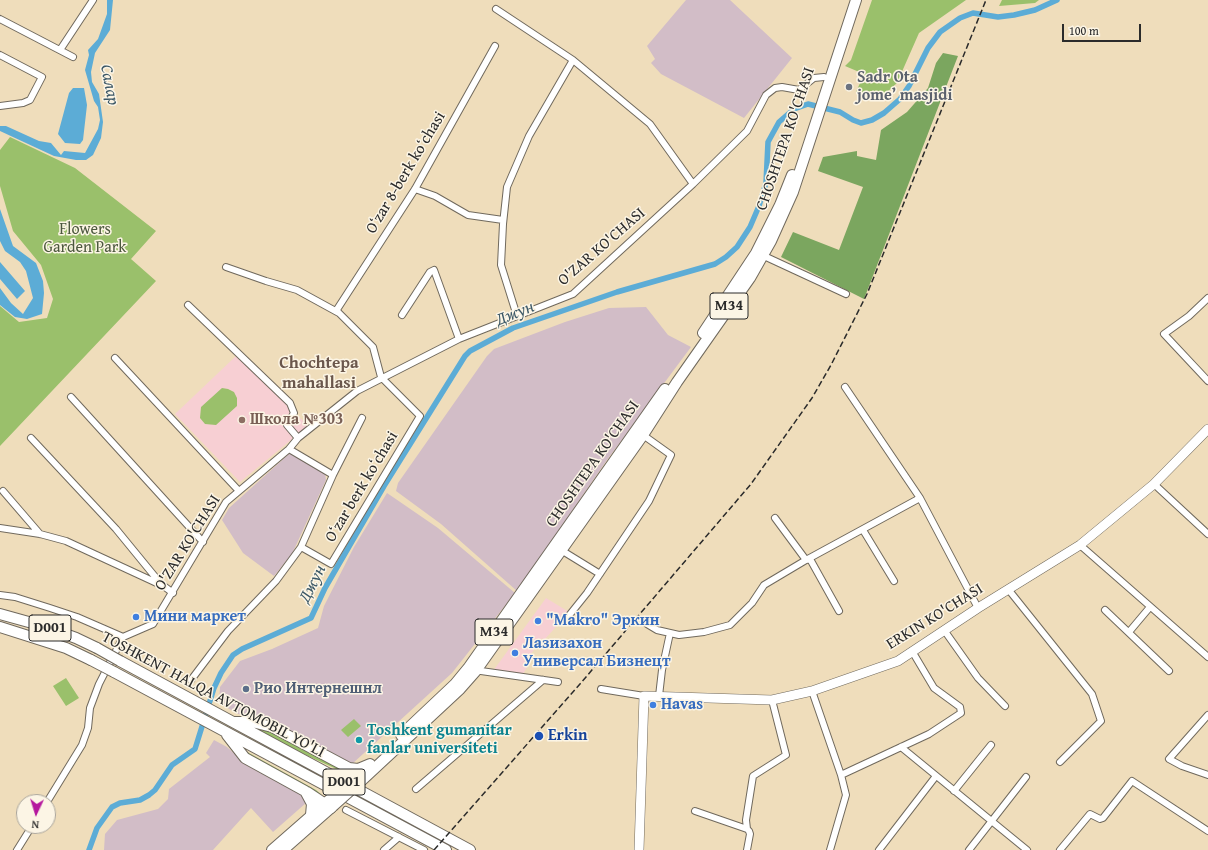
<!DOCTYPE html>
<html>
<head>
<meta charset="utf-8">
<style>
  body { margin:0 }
  #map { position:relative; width:1208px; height:850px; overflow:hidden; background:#efddbb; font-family:"Gentium Book Plus",serif }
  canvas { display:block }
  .north { position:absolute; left:16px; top:794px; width:40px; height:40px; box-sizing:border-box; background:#fcf5e5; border:1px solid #a8a49b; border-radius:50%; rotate:184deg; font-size:11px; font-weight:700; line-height:16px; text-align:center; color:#2b2b2b }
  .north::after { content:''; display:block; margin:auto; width:14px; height:18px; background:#b5179e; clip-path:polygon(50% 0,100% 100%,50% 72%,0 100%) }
  .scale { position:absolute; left:1062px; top:24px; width:79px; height:18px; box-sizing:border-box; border:2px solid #2b2b2b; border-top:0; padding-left:5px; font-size:12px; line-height:14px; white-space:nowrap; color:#2b2b2b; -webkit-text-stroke:3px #fcf5e5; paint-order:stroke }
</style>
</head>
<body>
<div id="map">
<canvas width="1208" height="850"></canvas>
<div class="north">N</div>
<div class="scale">100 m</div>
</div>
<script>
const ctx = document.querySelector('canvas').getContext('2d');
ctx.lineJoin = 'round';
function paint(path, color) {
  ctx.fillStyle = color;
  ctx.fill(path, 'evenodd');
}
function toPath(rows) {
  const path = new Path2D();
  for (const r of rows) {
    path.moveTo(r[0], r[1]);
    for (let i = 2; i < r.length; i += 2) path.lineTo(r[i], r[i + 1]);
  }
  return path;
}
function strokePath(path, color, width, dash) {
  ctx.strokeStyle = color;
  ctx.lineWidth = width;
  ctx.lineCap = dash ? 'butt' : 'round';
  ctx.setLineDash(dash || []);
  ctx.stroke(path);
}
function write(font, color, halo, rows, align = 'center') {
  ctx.font = font + ' "Gentium Book Plus",serif';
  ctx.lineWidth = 3;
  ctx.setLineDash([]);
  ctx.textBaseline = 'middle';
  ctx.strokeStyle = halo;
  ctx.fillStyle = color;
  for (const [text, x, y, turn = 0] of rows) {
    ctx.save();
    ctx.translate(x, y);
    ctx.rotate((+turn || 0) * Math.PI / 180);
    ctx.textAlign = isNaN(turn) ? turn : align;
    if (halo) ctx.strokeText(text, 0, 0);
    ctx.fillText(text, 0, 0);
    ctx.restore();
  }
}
paint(toPath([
  [236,356,269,386,308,426,240,482,175,414],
  [546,598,569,612,567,615,544,640,542,638,531,654,533,657,523,674,519,675,493,671]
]), '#f7cfd3');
paint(toPath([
  [686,0,730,0,792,58,744,118,661,74,651,63,655,59,647,46],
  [646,307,668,335,691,347,607,460,517,591,441,524,396,491,398,483,487,356,494,349,565,322,609,308],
  [290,453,325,473,326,480,292,554,274,576,243,553,222,520,229,508],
  [387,493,438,528,515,593,452,673,352,764,268,719,238,714,219,703,220,687,240,661,272,649,318,628,324,606,354,547],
  [214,740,227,747,248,766,302,795,306,803,273,832,251,808,213,850,104,850,105,834,117,820,158,809,168,799,169,789,210,757,206,753]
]), '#d2bdc7');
paint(toPath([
  [872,0,966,0,919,33,897,83,885,94,874,97,856,92,864,74,845,66,851,60],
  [1002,0,1039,0,1035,3,999,6],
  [10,137,75,168,156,231,131,259,156,281,0,446,0,306,19,322,47,318,53,299,41,265,13,231,0,186,0,150],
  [222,388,228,389,234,392,237,398,237,406,216,425,205,424,200,418,201,407],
  [66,678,79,698,66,706,53,686],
  [354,719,361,726,348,737,341,730],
  [252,727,271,732,336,766,343,772,284,745],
  [240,748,316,790,322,795,247,755]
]), '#9ac06b');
paint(toPath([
  [943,53,958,56,864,299,781,257,793,232,839,250,863,187,818,171,823,157,857,151,857,156,876,160,881,130,907,112,928,88,936,63]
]), '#7ba65f');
paint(toPath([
  [107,0,113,0,110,30,95,53,91,72,92,82,99,94,103,122,101,138,93,155,86,160,76,160,54,156,0,131,0,126,6,126,39,141,51,143,61,155,64,151,85,153,98,129,100,120,98,107,94,101,85,70,89,55,88,50,98,39,107,14],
  [73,88,84,88,87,105,83,140,80,144,65,143,58,134,69,93],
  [0,209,13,246,36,263,43,281,44,293,42,314,27,319,15,317,0,305,0,288,11,303,23,314,33,298,26,271,20,262,5,251,0,241],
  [0,262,25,291,17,299,0,279]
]), '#5cacd6');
strokePath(toPath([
  [89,850,97,828,112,807,120,803,140,800,149,795,155,790,172,765,195,749,214,688,221,673,233,655,242,649,311,618,325,588,384,486,465,356,470,351,513,328,617,292,715,264,726,257,737,247,750,227,759,206,766,183,768,142,779,122,794,109,808,104,840,112,853,120,861,123,872,120,884,113,900,99,909,86,928,48,940,32,960,18,973,13,998,17,1014,15,1035,10,1057,0]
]), '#5cacd6', 5.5);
const minor = toPath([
  [496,9,573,60,650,124,693,184],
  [0,19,73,57],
  [60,50,93,0],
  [0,55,42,77,30,100,23,103,0,106],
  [415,189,435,196,468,215,503,220],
  [764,256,846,294],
  [226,267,266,281,297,290,339,313,373,347,381,377,420,416,331,564,301,547],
  [1208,298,1189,316,1164,334,1208,381],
  [188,305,290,403,294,413,287,425,298,438],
  [336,311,415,189,495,46],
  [402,315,430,272,434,270,459,339],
  [517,316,501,265,503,224,507,187,529,136,573,60],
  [115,358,239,491],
  [845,387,920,498,978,608],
  [71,397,203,542],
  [31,438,116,529,161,584,173,593],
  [289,449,333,475],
  [1154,484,1208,534],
  [3,491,40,534],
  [775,518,806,560,810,559,839,611],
  [0,528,40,534,66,541,159,584],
  [863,530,894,581],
  [1080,545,1208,657],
  [561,550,600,574],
  [1008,589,1092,694,1101,721,1060,762],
  [0,595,15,597,50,608,77,617,123,637],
  [1105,610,1169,671],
  [567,618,587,593,649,501,671,455,643,435],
  [647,624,657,630,679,635,704,632,730,625,752,603,764,585,806,560,920,498],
  [944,630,978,678,1005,706],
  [1129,632,1150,607],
  [474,670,558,682],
  [191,680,228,631,276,581,301,547,333,475,362,418],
  [601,689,644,696],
  [812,691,841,775,846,795,830,850],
  [659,696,662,670,670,633],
  [1208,715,1169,759,1182,766,1208,775],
  [901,747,1027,850],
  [841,775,929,734,961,713,960,707,934,688,912,651],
  [416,789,543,680],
  [954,791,991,745],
  [47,802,82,745,88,728,90,708,99,684,123,637,153,624,226,502,289,449,298,438,357,391,459,339,573,294,693,184,747,131,766,95,775,88,782,87,799,90,814,78,824,77],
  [346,810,424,850],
  [695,811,747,829],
  [17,850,32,826],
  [384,850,399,837],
  [747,850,750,834,749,831,747,829,746,820,753,776,786,755,772,700],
  [879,850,936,776],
  [969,850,1026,777],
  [1060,850,1090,814,1100,819,1103,818,1132,781,1208,831]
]);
const secondary = toPath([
  [639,850,644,696,772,700,812,691,898,661,978,608,1080,545,1154,484,1208,429]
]);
const primary = toPath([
  [703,333,756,253,780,205,792,175],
  [401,735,455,684,469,667,665,389],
  [361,781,460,689,475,672,643,435,677,382,750,278,771,241,793,192,856,0],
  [272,850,328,801],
  [283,850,333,806]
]);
const trunk = toPath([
  [0,614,43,626,76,638,97,648],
  [0,627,66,648,91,660],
  [120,661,470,850],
  [114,672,446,850],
  [234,722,252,722,272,727,349,768,358,769,370,764],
  [227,735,245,758,305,791,312,804,311,815],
  [307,792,331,808]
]);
strokePath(minor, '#70695d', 8);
strokePath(secondary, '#70695d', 10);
strokePath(primary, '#70695d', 12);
strokePath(trunk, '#70695d', 12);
strokePath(minor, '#fff', 6);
strokePath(secondary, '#fff', 9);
strokePath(primary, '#fff', 10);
strokePath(trunk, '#fff', 10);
strokePath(toPath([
  [434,850,580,684,751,484,812,398,831,365,867,294,986,0]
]), '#2b2b2b', 1.5, [6, 3]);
const primaryBridge = toPath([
  [328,801,355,777],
  [333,806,361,781]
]);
const trunkBridge = toPath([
  [97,648,120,661],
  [91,660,114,672]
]);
strokePath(primaryBridge, '#70695d', 12, []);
strokePath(trunkBridge, '#70695d', 12, []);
strokePath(primaryBridge, '#fff', 10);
strokePath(trunkBridge, '#fff', 10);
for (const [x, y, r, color] of [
  [849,87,4,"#6b7280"],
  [242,420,4,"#8d6e63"],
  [136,617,4,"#3f7fe0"],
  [538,621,4,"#3f7fe0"],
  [515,653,4,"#3f7fe0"],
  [246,689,4,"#5c6f8a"],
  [653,705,4,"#3f7fe0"],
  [539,736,5,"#1a4fb4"],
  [359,740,4,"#0f9aa8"]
]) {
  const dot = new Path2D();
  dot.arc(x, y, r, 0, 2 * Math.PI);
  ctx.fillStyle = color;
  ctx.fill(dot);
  strokePath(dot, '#fcf5e5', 1.5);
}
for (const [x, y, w] of [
  [729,306,38],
  [50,628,42],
  [494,632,38],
  [344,782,42]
]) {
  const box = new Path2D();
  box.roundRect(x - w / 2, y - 13, w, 26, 3);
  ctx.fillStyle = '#fcf5e5';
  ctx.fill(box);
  strokePath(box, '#2b2b2b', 1);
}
write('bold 15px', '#2b2b2b', null, [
  ["M34",729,306],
  ["D001",50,628],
  ["M34",494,632],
  ["D001",344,782]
]);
write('bold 16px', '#5b616d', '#fcf5e5', [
  ["Sadr Ota",857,78],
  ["jome’ masjidi",857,96]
], 'left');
write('16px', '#2b2b2b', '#fcf5e5', [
  ["CHOSHTEPA KO'CHASI",786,139,-71],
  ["Oʻzar 8-berk koʻchasi",406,173,-59],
  ["O'ZAR KO'CHASI",602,247,-41],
  ["CHOSHTEPA KO'CHASI",593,464,-55],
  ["Oʻzar berk koʻchasi",362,487,-59],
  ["O'ZAR KO'CHASI",188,543,-58],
  ["ERKIN KO'CHASI",935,617,-32],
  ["TOSHKENT HALQA AVTOMOBIL YO'LI",213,695,28]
]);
write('16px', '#4c583e', '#fcf5e5', [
  ["Flowers",85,230],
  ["Garden Park",85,248]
]);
write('bold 16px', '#785e54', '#fcf5e5', [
  ["Школа №303",250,420]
], 'left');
write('bold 16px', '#366cbe', '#fcf5e5', [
  ["Мини маркет",144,617],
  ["\"Makro\" Эркин",546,621],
  ["Лазизахон",523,644],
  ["Универсал Бизнецт",523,662],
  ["Havas",661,705]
], 'left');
write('bold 16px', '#4e5e75', '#fcf5e5', [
  ["Рио Интернешнл",254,689]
], 'left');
write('bold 16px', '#0d838f', '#fcf5e5', [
  ["Toshkent gumanitar",367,731],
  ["fanlar universiteti",367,749]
], 'left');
write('bold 16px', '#164399', '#fcf5e5', [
  ["Erkin",548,736]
], 'left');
write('italic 17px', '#3c5867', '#fcf5e5', [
  ["Салар",109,85,79],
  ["Джун",515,314,-22],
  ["Джун",313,584,-63]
]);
write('bold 17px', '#6b574c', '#fcf5e5', [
  ["Chochtepa",319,364],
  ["mahallasi",319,384]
]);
</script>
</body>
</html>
